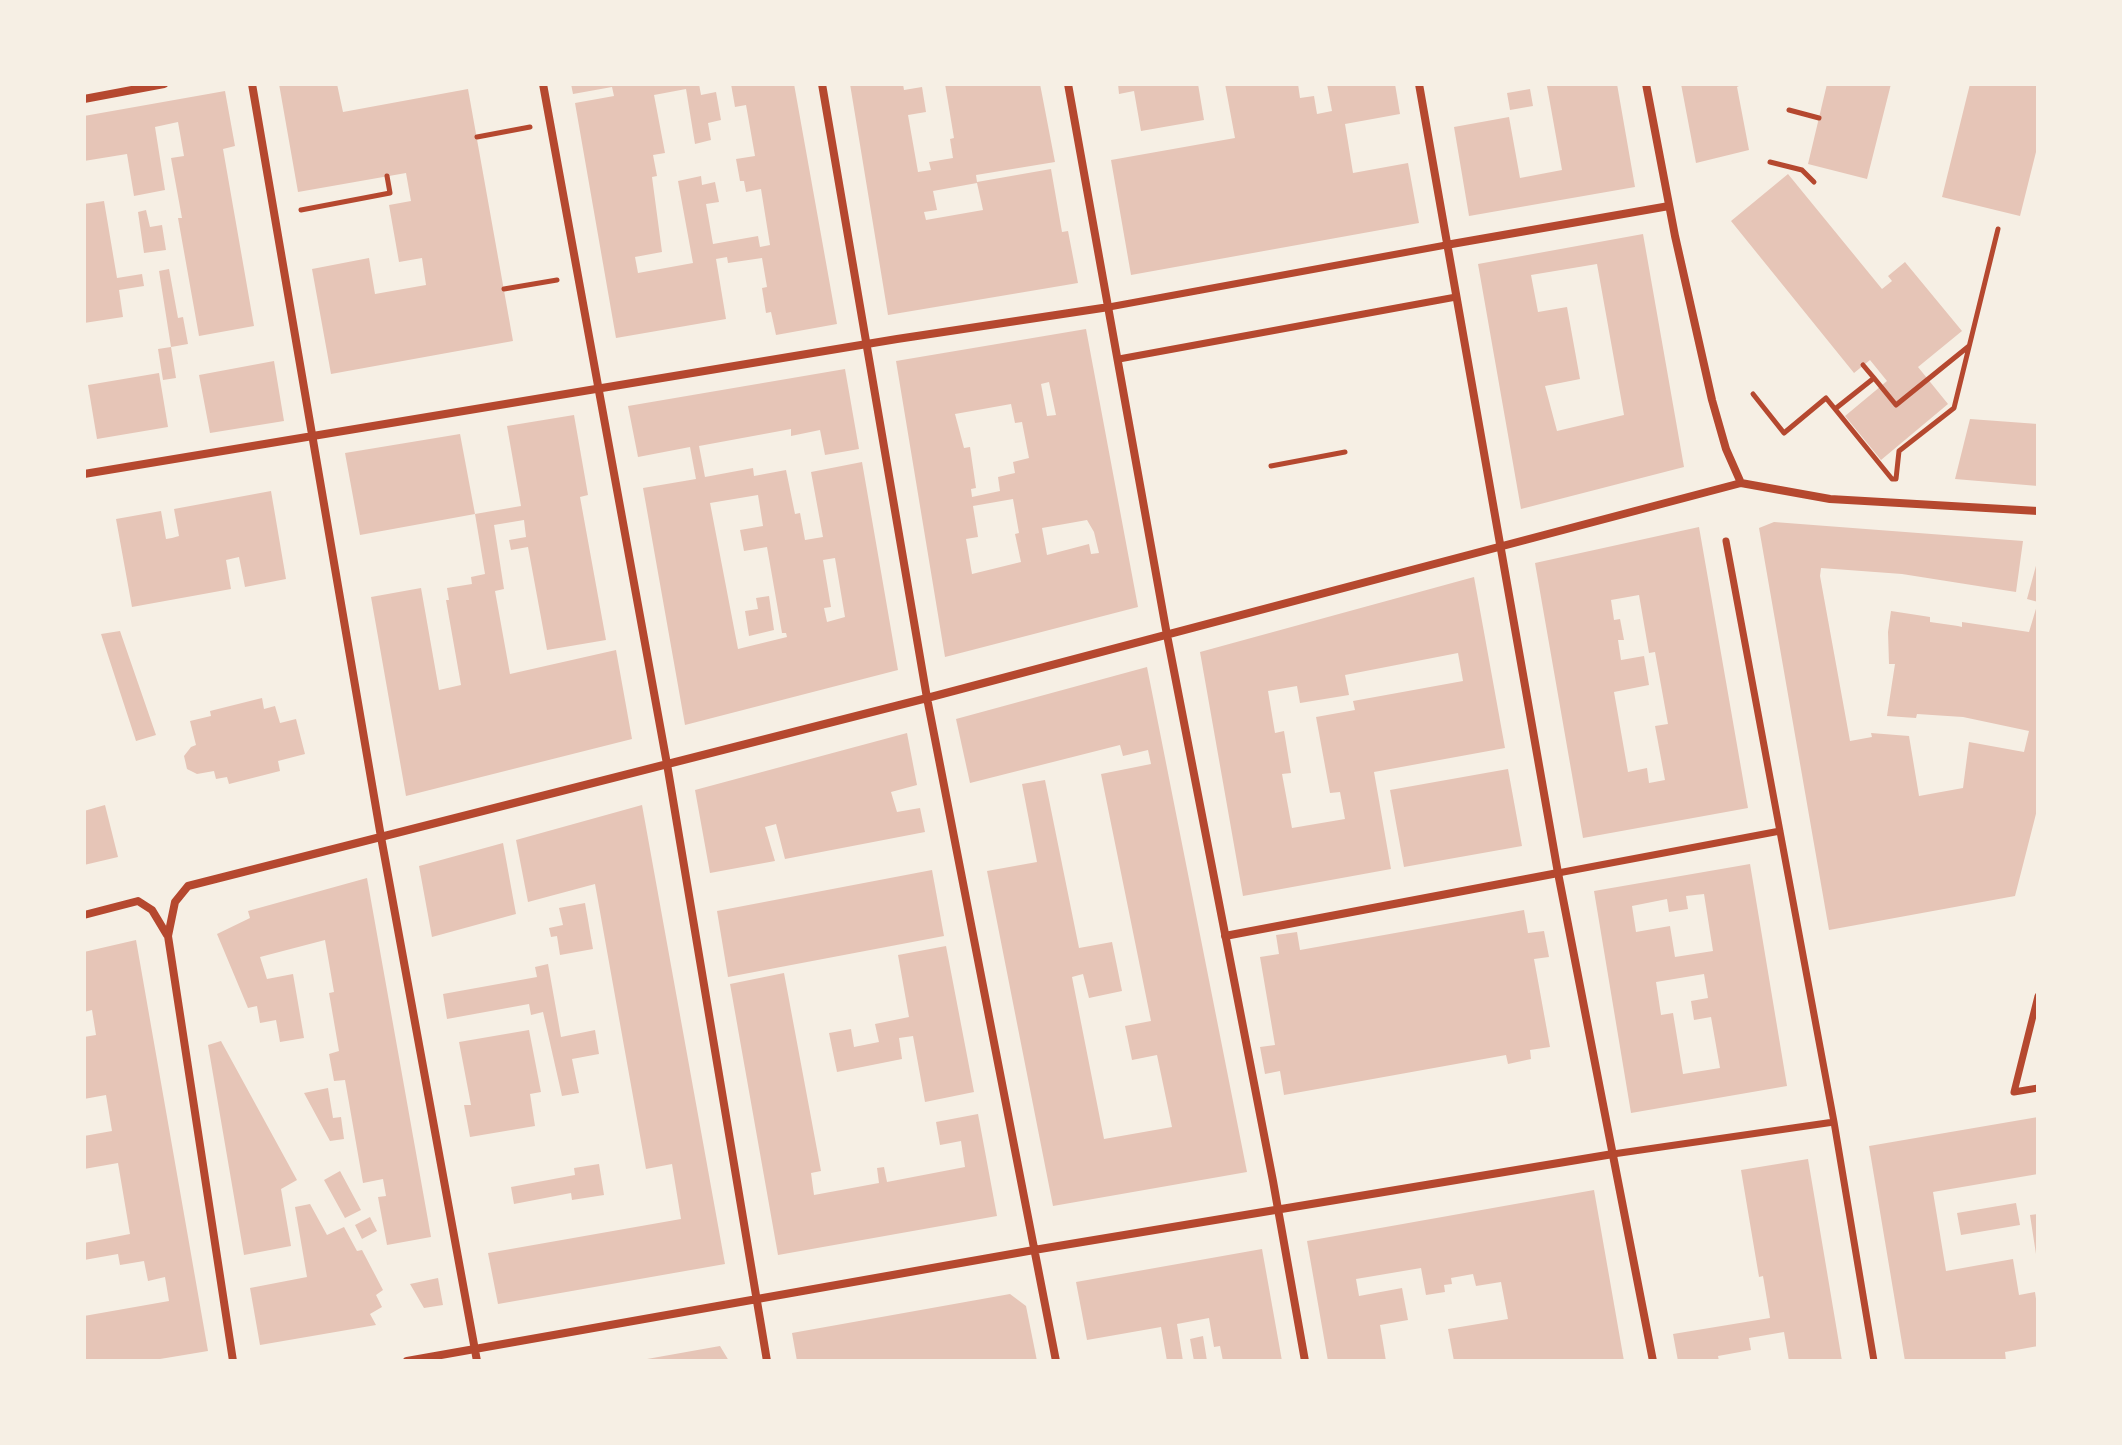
<!DOCTYPE html>
<html>
<head>
<meta charset="utf-8">
<style>
  body { margin:0 }
  #map { position:relative; width:2122px; height:1445px; overflow:hidden; background:#f6efe4; font-family:"PT Serif",serif }
  canvas { display:block }
  .frame { position:absolute; inset:0; border:86px solid #f6efe4; pointer-events:none }
</style>
</head>
<body>
<div id="map">
<canvas width="2122" height="1445"></canvas>
<div class="frame"></div>
</div>
<script>
const ctx = document.querySelector('canvas').getContext('2d');
ctx.lineJoin = 'round';
function paint(path, color) {
  ctx.fillStyle = color;
  ctx.fill(path, 'evenodd');
}
function toPath(rows) {
  const path = new Path2D();
  for (const r of rows) {
    path.moveTo(r[0], r[1]);
    for (let i = 2; i < r.length; i += 2) path.lineTo(r[i], r[i + 1]);
  }
  return path;
}
function strokePath(path, color, width, dash) {
  ctx.strokeStyle = color;
  ctx.lineWidth = width;
  ctx.lineCap = dash ? 'butt' : 'round';
  ctx.setLineDash(dash || []);
  ctx.stroke(path);
}
paint(toPath([
  [279,84,337,84,343,112,468,89,513,341,331,374,312,269,369,258,375,294,426,285,422,258,399,262,389,205,411,201,406,173,298,192],
  [571,84,699,84,701,95,716,92,721,120,708,123,711,140,695,144,686,89,654,95,665,153,653,155,657,176,652,177,662,252,635,257,638,273,693,263,678,181,701,176,702,185,715,182,719,202,706,204,713,244,758,236,760,247,770,245,761,189,746,192,744,181,740,181,736,159,755,156,746,105,735,107,731,84,794,84,837,324,776,335,771,312,766,313,762,288,767,287,762,258,728,263,727,257,716,259,726,319,616,338,575,103,614,96,612,87,573,94],
  [850,84,903,84,904,90,922,87,926,112,908,115,918,172,931,170,929,162,953,158,950,139,954,138,945,84,1040,84,1055,162,976,175,977,182,1051,169,1062,232,1068,231,1078,283,888,315],
  [977,183,983,210,926,220,924,212,937,210,933,191],
  [1118,84,1198,84,1204,120,1141,131,1134,91,1119,94],
  [1225,84,1298,84,1300,98,1314,96,1317,114,1332,111,1327,84,1395,84,1400,114,1345,124,1353,173,1408,163,1419,223,1131,275,1111,160,1235,138],
  [1556,84,1617,84,1635,187,1469,216,1454,127,1509,117,1520,178,1562,170,1547,86],
  [1681,84,1743,84,1737,87,1749,150,1696,163],
  [1827,84,1891,84,1867,179,1808,164],
  [1970,84,2038,84,2038,144,2020,216,1942,197],
  [1530,89,1533,106,1510,110,1507,93],
  [225,91,235,146,223,149,254,326,199,336,178,218,182,218,171,158,184,156,178,122,155,127,165,190,134,196,127,154,84,161,84,116],
  [1788,174,1882,289,1892,281,1888,276,1905,262,1962,331,1918,367,1948,404,1881,460,1845,416,1887,381,1870,360,1854,373,1731,221],
  [104,201,117,278,142,274,144,286,119,290,123,317,84,323,84,204],
  [146,210,150,227,162,225,166,250,144,253,138,212],
  [1643,234,1684,467,1521,509,1478,264],
  [1597,264,1624,415,1557,431,1545,386,1580,379,1567,307,1538,312,1531,275],
  [169,269,178,318,183,317,188,344,171,347,159,271],
  [1086,329,1138,607,945,657,896,361],
  [1049,382,1056,415,1047,416,1041,384],
  [1011,404,1015,423,1022,422,1029,458,1013,462,1015,473,998,477,1000,491,972,497,971,489,976,488,970,447,964,448,955,414],
  [1013,499,1019,533,1015,534,1021,562,972,574,966,539,978,537,973,506],
  [1087,520,1094,532,1099,553,1091,554,1089,544,1047,555,1042,528],
  [171,347,176,378,163,380,158,349],
  [274,361,284,421,210,433,199,375],
  [845,369,859,449,825,455,820,430,791,436,791,429,699,446,705,477,753,468,754,476,786,470,795,514,800,513,805,540,823,537,811,472,862,462,898,670,685,725,643,488,696,479,690,447,638,457,628,406],
  [758,495,763,526,740,530,744,551,767,547,782,633,786,633,787,637,738,649,710,503],
  [835,558,845,617,827,622,824,608,831,607,823,560],
  [159,373,168,427,97,439,88,385],
  [574,415,588,495,580,497,606,640,547,650,528,547,511,550,509,540,526,537,524,520,494,525,504,589,495,591,510,674,616,650,632,739,406,796,371,597,421,588,439,690,461,685,446,600,449,600,447,588,472,584,471,577,485,574,475,514,521,506,507,426],
  [1970,419,2038,424,2038,486,1955,479],
  [460,434,475,514,360,535,345,453],
  [271,491,286,579,245,587,239,557,226,560,231,589,132,607,116,519,161,511,166,539,172,538,179,536,174,509],
  [1774,522,2023,541,2016,592,1902,574,1821,568,1820,576,1850,741,1872,737,1871,733,1909,736,1919,796,1963,788,1969,742,2024,752,2029,731,1963,717,1917,714,1916,718,1887,716,1895,664,1889,664,1888,632,1891,611,1930,617,1930,622,1958,626,1962,627,1962,622,2029,632,2038,602,2038,806,2015,896,1829,930,1759,528],
  [1699,527,1748,808,1583,838,1535,563],
  [1639,595,1649,653,1655,652,1668,724,1655,726,1665,780,1649,783,1647,768,1628,772,1614,692,1649,685,1644,656,1621,660,1618,640,1624,640,1620,619,1614,620,1611,600],
  [2037,562,2038,563,2038,602,2027,599],
  [1474,577,1505,748,1374,772,1391,869,1243,896,1200,652],
  [1458,653,1463,681,1353,701,1355,710,1316,717,1330,793,1340,792,1345,819,1292,828,1282,774,1291,773,1284,731,1275,733,1268,691,1297,686,1300,703,1349,695,1345,675],
  [769,596,774,630,749,636,745,611,758,609,756,598],
  [120,631,156,735,136,741,101,634],
  [1147,667,1247,1172,1053,1206,987,871,1037,862,1022,784,1045,780,1079,948,1112,942,1122,991,1089,998,1083,974,1072,977,1104,1139,1172,1127,1157,1055,1132,1060,1125,1026,1151,1021,1101,774,1151,764,1148,750,1123,756,1120,745,970,783,956,719],
  [262,698,264,709,275,706,280,723,296,719,305,754,278,761,280,771,229,784,227,777,216,779,214,771,197,774,187,769,184,756,191,747,196,745,190,721,211,716,210,711],
  [907,733,917,785,891,792,897,812,920,808,925,832,785,859,776,824,765,827,775,861,710,873,695,790],
  [1508,769,1522,846,1404,867,1390,790],
  [105,805,118,857,84,865,84,811],
  [642,805,725,1264,498,1304,488,1253,681,1219,672,1164,646,1169,595,884,528,902,516,840],
  [503,843,516,914,432,937,419,866],
  [1750,864,1787,1086,1631,1113,1594,891],
  [1704,894,1713,951,1675,957,1670,926,1636,932,1632,906,1667,899,1669,912,1688,909,1686,896],
  [1704,974,1708,998,1691,1001,1694,1020,1711,1017,1720,1068,1683,1074,1673,1013,1661,1015,1656,982],
  [932,870,944,936,728,977,717,911],
  [367,878,431,1237,387,1245,378,1197,386,1196,383,1179,363,1183,345,1080,334,1081,329,1054,339,1051,329,993,334,992,325,940,260,957,267,979,293,974,304,1038,280,1042,276,1020,260,1023,257,1006,248,1008,217,934,250,918,248,911],
  [585,903,593,949,560,955,557,936,551,937,549,928,563,925,559,908],
  [1524,910,1528,933,1544,931,1549,957,1534,959,1550,1047,1530,1050,1531,1059,1508,1064,1506,1055,1284,1095,1280,1071,1265,1074,1260,1047,1275,1045,1260,957,1279,954,1276,935,1297,932,1300,950],
  [136,940,208,1351,148,1361,84,1361,84,1316,169,1301,165,1277,148,1281,144,1261,120,1265,118,1254,84,1260,84,1243,130,1234,118,1163,84,1169,84,1136,112,1131,106,1095,84,1099,84,1037,96,1035,92,1010,84,1012,84,952],
  [946,946,974,1092,925,1102,913,1036,899,1038,902,1059,837,1072,829,1033,851,1029,854,1047,879,1042,875,1024,909,1017,898,955],
  [548,964,561,1037,595,1030,599,1054,572,1059,579,1093,562,1096,543,1012,531,1015,529,1004,447,1019,443,994,537,977,535,967],
  [784,973,821,1171,811,1173,814,1195,879,1183,877,1168,884,1167,887,1182,965,1167,961,1141,940,1145,936,1122,978,1114,997,1216,778,1255,730,984],
  [529,1030,541,1092,530,1094,535,1126,470,1137,464,1105,471,1105,459,1042],
  [221,1041,297,1180,281,1189,291,1246,244,1255,208,1045],
  [328,1088,333,1118,341,1117,344,1139,330,1141,304,1093],
  [2038,1117,2038,1174,1933,1192,1946,1271,2013,1259,2019,1295,2035,1292,2038,1312,2038,1346,2005,1352,2006,1361,1905,1361,1869,1146],
  [1808,1159,1842,1361,1789,1361,1784,1332,1749,1338,1751,1350,1718,1356,1719,1361,1678,1361,1673,1334,1770,1318,1763,1276,1759,1277,1741,1170],
  [599,1164,604,1195,572,1200,571,1193,514,1204,511,1187,575,1175,574,1168],
  [340,1171,361,1210,345,1218,324,1180],
  [1594,1190,1624,1361,1454,1361,1448,1329,1508,1319,1501,1282,1476,1286,1473,1274,1451,1278,1452,1284,1444,1285,1445,1292,1426,1295,1421,1268,1356,1279,1359,1296,1402,1288,1408,1320,1380,1325,1386,1361,1328,1361,1307,1241],
  [2016,1203,2020,1225,1961,1235,1957,1213],
  [310,1204,327,1235,344,1227,357,1251,362,1250,383,1290,376,1295,382,1307,370,1314,376,1325,260,1345,250,1288,307,1277,295,1207],
  [2038,1214,2038,1253,2036,1254,2030,1215],
  [370,1217,377,1231,362,1239,355,1225],
  [1262,1249,1282,1361,1223,1361,1220,1346,1214,1347,1209,1318,1177,1324,1183,1361,1167,1361,1161,1327,1087,1340,1076,1282],
  [438,1278,443,1305,424,1308,410,1284],
  [1010,1294,1026,1306,1037,1361,797,1361,792,1333],
  [1203,1336,1207,1361,1194,1361,1190,1339],
  [720,1346,729,1361,648,1361,647,1359]
]), '#e6c5b7');
strokePath(toPath([
  [1789,110,1819,118],
  [477,137,530,127],
  [1770,162,1802,170,1814,182],
  [301,210,390,193,387,176],
  [504,289,557,280],
  [1863,365,1874,378,1835,409,1892,479,1896,479,1899,451,1954,408,1998,229],
  [1874,378,1896,405,1969,346],
  [1753,394,1784,433,1826,398,1835,409],
  [1271,466,1345,452]
]), '#b5482f', 5);
strokePath(toPath([
  [1109,307,1446,245],
  [1119,359,1456,297],
  [1726,541,1834,1122,1874,1361],
  [1558,873,1780,831],
  [2038,996,2014,1092,2038,1088],
  [1613,1154,1834,1122]
]), '#b5482f', 7);
strokePath(toPath([
  [252,84,381,837,477,1361],
  [543,84,667,764,767,1361],
  [822,84,927,698,1056,1361],
  [1068,84,1167,635,1273,1181,1305,1361],
  [1419,84,1558,873,1653,1361],
  [1646,84,1675,236,1712,400,1726,449,1741,483],
  [84,99,164,84],
  [1446,245,1669,206],
  [84,474,897,339,1109,307],
  [84,915,138,901,152,910,167,935],
  [1225,936,1558,873],
  [233,1361,168,936,175,902,188,886,927,698,1741,483,1830,499,2038,511],
  [407,1361,1034,1250,1613,1154]
]), '#b5482f', 8);
</script>
</body>
</html>
